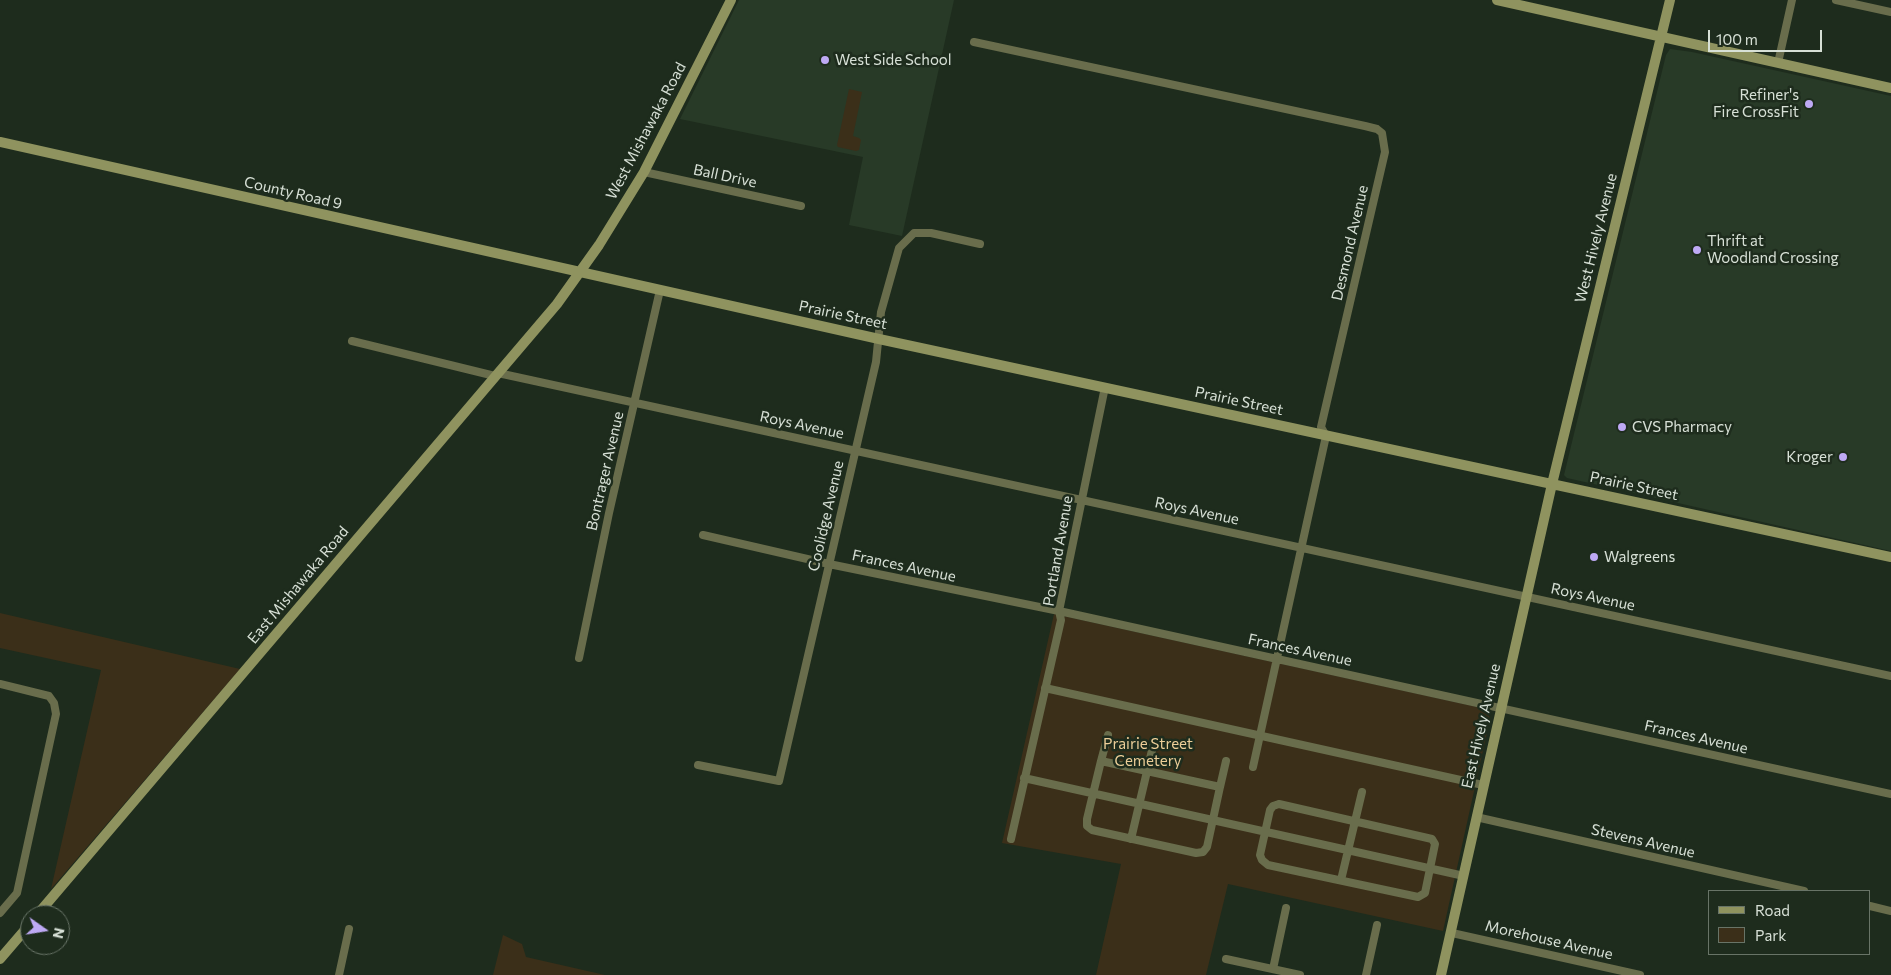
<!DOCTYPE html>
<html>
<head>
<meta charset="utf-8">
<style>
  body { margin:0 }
  #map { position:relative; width:1891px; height:975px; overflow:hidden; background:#1e2c1d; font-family:Commissioner,sans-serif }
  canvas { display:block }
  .legend { position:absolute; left:1708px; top:890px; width:162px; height:65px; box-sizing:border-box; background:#1e2c1d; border:1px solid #687467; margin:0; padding:6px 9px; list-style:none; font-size:15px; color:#d7e0d6 }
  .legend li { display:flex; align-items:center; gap:10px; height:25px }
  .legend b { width:25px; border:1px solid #687467 }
  .north { position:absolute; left:20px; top:905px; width:50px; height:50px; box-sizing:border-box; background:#1e2c1d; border:1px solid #687467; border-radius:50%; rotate:103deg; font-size:14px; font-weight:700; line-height:20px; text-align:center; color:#d7e0d6 }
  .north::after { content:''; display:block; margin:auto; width:18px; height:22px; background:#bea9f4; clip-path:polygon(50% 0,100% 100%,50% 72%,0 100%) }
  .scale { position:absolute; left:1708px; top:30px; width:114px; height:22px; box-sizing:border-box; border:2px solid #d7e0d6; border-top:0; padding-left:6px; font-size:15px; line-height:18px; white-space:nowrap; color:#d7e0d6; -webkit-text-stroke:4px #1e2c1d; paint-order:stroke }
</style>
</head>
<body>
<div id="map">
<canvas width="1891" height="975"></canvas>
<ul class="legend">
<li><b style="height:6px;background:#8f935f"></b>Road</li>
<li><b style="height:14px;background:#3b2f19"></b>Park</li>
</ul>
<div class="north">N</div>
<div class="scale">100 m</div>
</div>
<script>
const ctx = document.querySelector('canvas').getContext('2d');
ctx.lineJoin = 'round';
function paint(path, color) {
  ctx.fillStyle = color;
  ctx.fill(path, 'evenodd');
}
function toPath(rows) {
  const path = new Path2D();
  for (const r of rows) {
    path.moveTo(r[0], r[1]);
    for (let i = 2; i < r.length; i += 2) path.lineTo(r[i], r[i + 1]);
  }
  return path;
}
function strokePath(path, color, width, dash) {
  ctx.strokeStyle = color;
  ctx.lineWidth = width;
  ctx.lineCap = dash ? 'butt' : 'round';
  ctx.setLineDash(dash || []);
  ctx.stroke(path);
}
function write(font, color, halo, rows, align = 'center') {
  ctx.font = font + ' Commissioner,sans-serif';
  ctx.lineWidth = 5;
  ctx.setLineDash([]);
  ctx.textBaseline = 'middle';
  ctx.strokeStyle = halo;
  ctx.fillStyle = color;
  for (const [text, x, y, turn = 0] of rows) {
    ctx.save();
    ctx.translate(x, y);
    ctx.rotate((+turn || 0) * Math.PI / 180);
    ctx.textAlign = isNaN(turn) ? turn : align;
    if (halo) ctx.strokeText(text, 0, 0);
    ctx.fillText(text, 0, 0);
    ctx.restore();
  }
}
paint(toPath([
  [739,0,954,0,902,236,849,225,863,157,680,119],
  [1670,49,1692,52,1891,96,1891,551,1567,478,1564,475,1666,55]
]), '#283a27');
paint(toPath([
  [849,89,862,92,853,136,859,138,861,140,859,150,856,151,838,147,837,145],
  [0,613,240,669,51,889,101,670,0,648],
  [1054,614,1482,708,1488,712,1490,719,1443,931,1228,884,1206,975,1096,975,1121,864,1002,843],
  [503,935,522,944,526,957,605,975,493,975]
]), '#3b2f19');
strokePath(toPath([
  [1836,0,1891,12],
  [974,42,1365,126,1377,129,1382,133,1385,152,1321,427,1326,436,1253,767],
  [1778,63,1792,0],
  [644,172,801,206],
  [352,341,495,376],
  [498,373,1891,676],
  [703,535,829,564,1059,611,1891,794],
  [579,658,609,513,660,290],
  [0,684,49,696,54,703,56,714,17,893,0,913],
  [1045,688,1483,785],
  [1101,761,1220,787,1207,847,1203,852,1196,853,1092,830,1087,826,1087,819,1093,794,1101,761,1108,735],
  [698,765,779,781,876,362,881,312,899,248,914,233,931,233,980,244],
  [1024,778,1464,876],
  [1220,787,1226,761],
  [1279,804,1432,839,1435,844,1425,893,1418,897,1268,865,1262,860,1260,855,1270,810,1273,806,1279,804],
  [1476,817,1804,891],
  [1011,839,1061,620,1059,611,1105,387],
  [1131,839,1153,746],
  [1341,880,1362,792],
  [1870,906,1891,911],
  [1452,933,1640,975],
  [1226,959,1300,975],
  [1273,969,1286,908],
  [339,975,349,929],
  [1366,975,1377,925]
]), '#696d4c', 8);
strokePath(toPath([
  [1497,0,1891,88],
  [0,142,879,339,1891,557],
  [37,915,557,304,599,245,644,172,731,0],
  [0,959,30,924],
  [1441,975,1552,484,1670,0]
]), '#8f935f', 10);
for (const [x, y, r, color] of [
  [825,60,5,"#bea9f4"],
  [1809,104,5,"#bea9f4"],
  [1697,250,5,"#bea9f4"],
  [1622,427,5,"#bea9f4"],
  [1843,457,5,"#bea9f4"],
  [1594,557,5,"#bea9f4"]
]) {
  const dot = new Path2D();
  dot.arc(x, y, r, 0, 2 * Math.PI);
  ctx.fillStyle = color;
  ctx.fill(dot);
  strokePath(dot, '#1e2c1d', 2);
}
write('15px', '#d7e0d6', '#1e2c1d', [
  ["West Side School",835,60],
  ["Refiner's",1799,95,"right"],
  ["Fire CrossFit",1799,112,"right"],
  ["Thrift at",1707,241],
  ["Woodland Crossing",1707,258],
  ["CVS Pharmacy",1632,427],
  ["Kroger",1833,457,"right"],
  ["Walgreens",1604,557]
], 'left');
write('15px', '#d7e0d6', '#1e2c1d', [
  ["West Mishawaka Road",646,131,-62],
  ["Ball Drive",725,176,12],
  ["County Road 9",293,193,13],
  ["West Hively Avenue",1596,238,-76],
  ["Desmond Avenue",1350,243,-77],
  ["Prairie Street",843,315,12],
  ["Prairie Street",1239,401,12],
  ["Roys Avenue",802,425,12],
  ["Bontrager Avenue",605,471,-77],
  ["Prairie Street",1634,486,12],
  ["Roys Avenue",1197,511,12],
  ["Coolidge Avenue",826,516,-77],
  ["Portland Avenue",1058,551,-80],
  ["Frances Avenue",904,566,12],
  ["East Mishawaka Road",298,585,-50],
  ["Roys Avenue",1593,597,12],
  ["Frances Avenue",1300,650,12],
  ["East Hively Avenue",1481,726,-77],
  ["Frances Avenue",1696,737,13],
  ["Stevens Avenue",1643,841,13],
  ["Morehouse Avenue",1549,940,13]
]);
write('15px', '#ecce98', '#1e2c1d', [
  ["Prairie Street",1148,744],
  ["Cemetery",1148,761]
]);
</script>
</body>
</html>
